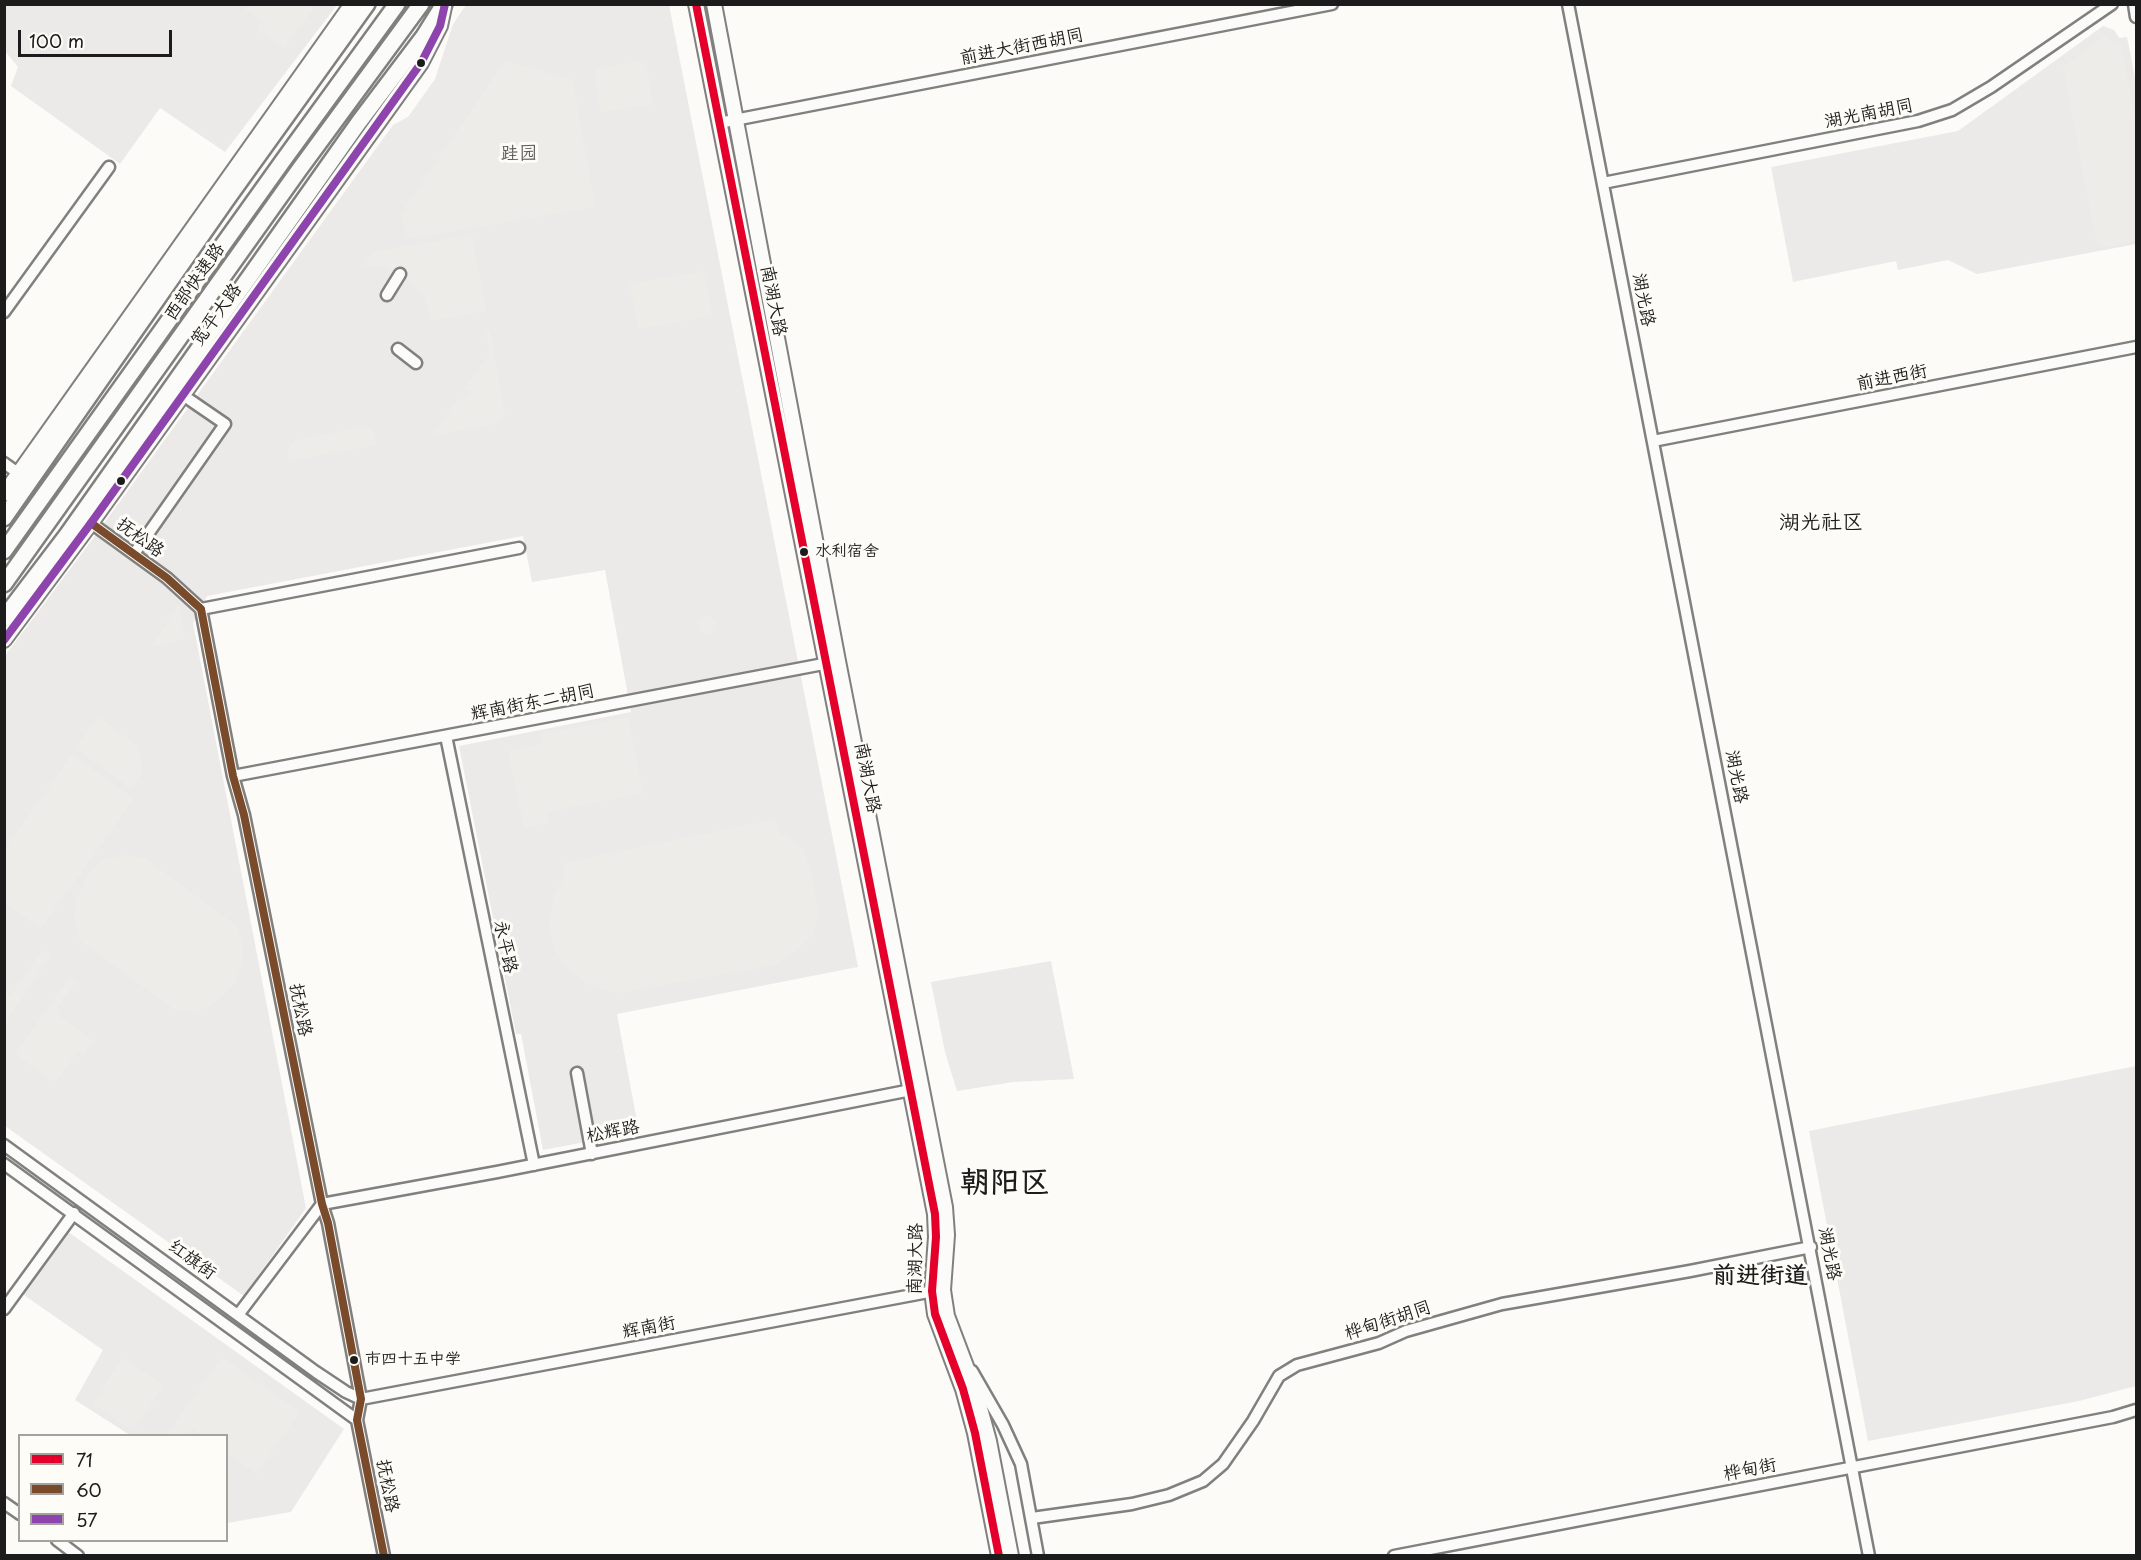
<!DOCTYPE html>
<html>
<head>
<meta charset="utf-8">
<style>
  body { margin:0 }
  #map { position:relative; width:2141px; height:1560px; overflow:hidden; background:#fcfbf8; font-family:"Playpen Sans",sans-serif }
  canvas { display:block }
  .frame { position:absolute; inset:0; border:6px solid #1c1c1c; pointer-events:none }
  .legend { position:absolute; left:18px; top:1434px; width:210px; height:108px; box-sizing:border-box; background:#fdfcf7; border:2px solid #a3a29f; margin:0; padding:8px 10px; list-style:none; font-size:18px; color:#1c1c1c }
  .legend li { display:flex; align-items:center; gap:12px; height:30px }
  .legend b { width:30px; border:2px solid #a3a29f }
  .scale { position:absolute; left:18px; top:30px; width:154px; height:27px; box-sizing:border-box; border:3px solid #1c1c1c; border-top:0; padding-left:8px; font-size:18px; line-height:21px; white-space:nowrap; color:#1c1c1c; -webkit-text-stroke:4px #fdfcf7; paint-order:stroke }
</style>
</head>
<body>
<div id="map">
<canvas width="2141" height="1560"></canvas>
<div class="frame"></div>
<ul class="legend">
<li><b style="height:8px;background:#e4002b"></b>71</li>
<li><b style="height:8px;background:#7a4b2a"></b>60</li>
<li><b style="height:8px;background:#8e44ad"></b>57</li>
</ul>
<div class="scale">100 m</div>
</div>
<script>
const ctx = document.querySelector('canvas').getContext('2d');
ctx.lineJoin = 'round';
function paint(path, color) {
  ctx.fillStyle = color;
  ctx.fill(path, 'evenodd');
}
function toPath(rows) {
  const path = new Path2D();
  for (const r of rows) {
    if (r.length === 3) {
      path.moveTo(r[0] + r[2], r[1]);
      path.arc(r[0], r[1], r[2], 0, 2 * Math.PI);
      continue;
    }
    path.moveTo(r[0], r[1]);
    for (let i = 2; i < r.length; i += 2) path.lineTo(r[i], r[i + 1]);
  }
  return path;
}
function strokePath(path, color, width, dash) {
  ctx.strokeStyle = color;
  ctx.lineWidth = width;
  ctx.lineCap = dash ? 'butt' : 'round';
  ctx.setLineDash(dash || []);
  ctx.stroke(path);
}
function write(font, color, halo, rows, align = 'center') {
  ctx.font = font + ' "Playpen Sans","LXGW WenKai TC",sans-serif';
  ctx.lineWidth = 6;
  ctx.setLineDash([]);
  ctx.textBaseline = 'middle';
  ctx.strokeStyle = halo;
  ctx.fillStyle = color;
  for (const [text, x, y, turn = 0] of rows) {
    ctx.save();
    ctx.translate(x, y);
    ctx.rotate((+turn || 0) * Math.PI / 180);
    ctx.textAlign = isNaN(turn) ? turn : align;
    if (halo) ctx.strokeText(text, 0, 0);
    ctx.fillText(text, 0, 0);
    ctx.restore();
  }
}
paint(toPath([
  [4,5,337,5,225,152,160,108,120,164,11,86,18,67,5,51],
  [466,5,669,5,858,967,617,1014,639,1132,543,1150,521,1034,516,1034,459,746,631,712,605,570,532,582,523,536,207,596,193,623,306,1208,244,1296,5,1126,4,657,95,536,393,125,408,117,435,79,453,24],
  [2103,26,2114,30,2119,38,2127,37,2136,83,2136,244,1977,274,1948,260,1898,270,1896,261,1793,282,1771,167,1958,131],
  [1051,961,1074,1079,1013,1082,957,1091,945,1052,931,982],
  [2136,1066,2136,1386,2079,1401,1868,1441,1809,1131],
  [67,1231,344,1429,291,1512,227,1523,226,1436,130,1435,75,1400,103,1350,21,1293]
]), '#ebeae8');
paint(toPath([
  [247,5,247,4,316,5,284,49,256,29,261,21,244,9],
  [2106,35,2116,45,2121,45,2136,121,2136,241,2102,248,2097,245,2063,67],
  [646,60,653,104,601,112,594,69],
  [505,61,573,80,595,207,408,239,400,214],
  [472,235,486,311,432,321,425,300,414,285,400,274,384,267,363,266,373,252],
  [704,271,712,316,638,329,630,284],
  [490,331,505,415,499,423,431,436,458,398,464,402,471,392,465,388,490,353,486,332],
  [369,426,375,435,377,445,289,461,287,451,295,440],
  [179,603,185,639,152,646],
  [707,625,9],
  [98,717,138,746,143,772,131,788,75,748],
  [628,717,643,793,547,812,549,823,524,828,508,751,542,744,541,734],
  [72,754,134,799,41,929,5,903,5,848],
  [776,819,780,834,789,836,803,850,813,876,818,913,814,933,795,952,776,965,618,993,588,985,565,966,554,948,549,926,554,894,565,876,563,863],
  [124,855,145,858,237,926,243,946,242,965,236,982,219,1000,197,1012,175,1010,80,941,75,920,76,900,87,876,103,860],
  [42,950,51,956,5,1023,5,993,10,996],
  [70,976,77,981,57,1009,61,1013,59,1016,94,1041,84,1055,78,1052,55,1083,15,1054],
  [222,1357,300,1412,257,1474,227,1453,226,1436,202,1435,193,1429,189,1435,166,1435],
  [122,1358,164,1385,134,1431,93,1404]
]), '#edece8');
const minor = toPath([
  [1568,4,1869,1556],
  [2134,4,2136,17],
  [719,123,1332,4],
  [1603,183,1918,121,1952,110,1991,87,2112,4],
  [387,295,400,274],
  [4,312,109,167],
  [398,349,416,363],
  [1653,441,2136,347],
  [4,463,18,473],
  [91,523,167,578,201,609,233,776,244,815,322,1204,328,1223,361,1399,357,1420,384,1556],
  [134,554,225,424,190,400],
  [201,609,519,548],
  [446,736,534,1165],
  [233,776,834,662],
  [577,1073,592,1154],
  [4,1145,316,1372,346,1392,361,1399],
  [4,1164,357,1420],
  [4,1309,74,1213],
  [238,1315,322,1204,497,1172,911,1090],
  [972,1371,1003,1425,1021,1464,1038,1556],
  [361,1399,939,1290],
  [4,1503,20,1514],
  [1032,1518,1132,1504,1169,1495,1203,1481,1223,1464,1253,1421,1279,1376,1297,1365,1379,1343,1406,1331,1502,1304,1690,1271,1811,1247],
  [57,1540,78,1556],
  [1394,1556,2113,1417,2136,1410]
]);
const major = toPath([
  [696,4,935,1214,936,1237,932,1291,935,1314,963,1389,975,1433,999,1556],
  [714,4,838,661,945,1207,947,1235,943,1290,947,1316,975,1390,989,1441,1011,1556],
  [4,494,352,4],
  [4,640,91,523,421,63,440,26,444,7]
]);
const highway = toPath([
  [4,518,227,199,367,4],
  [4,551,285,158,397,4],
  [4,584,299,170,421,4],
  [4,618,67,535,359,122,424,36,444,4]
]);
strokePath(minor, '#81807f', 15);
strokePath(major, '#81807f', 18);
strokePath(highway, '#81807f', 20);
strokePath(minor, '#fbfbf9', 10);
strokePath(major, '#fbfbf9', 14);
strokePath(highway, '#fbfbf9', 15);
strokePath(toPath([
  [696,4,935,1214,936,1237,932,1291,935,1314,963,1389,975,1433,999,1556]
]), '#e4002b', 8);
strokePath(toPath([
  [91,523,167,578,201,609,233,776,244,815,322,1204,328,1223,361,1399,357,1420,384,1556]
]), '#7a4b2a', 8);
strokePath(toPath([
  [4,640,91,523,421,63,440,26,445,4]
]), '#8e44ad', 8);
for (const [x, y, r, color] of [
  [421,63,5,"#1c1c1c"],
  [121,481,5,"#1c1c1c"],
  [804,552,5,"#1c1c1c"],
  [354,1360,5,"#1c1c1c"]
]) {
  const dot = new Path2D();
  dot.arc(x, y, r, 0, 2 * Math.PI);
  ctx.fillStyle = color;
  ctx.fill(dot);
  strokePath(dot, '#fdfcf7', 2);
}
write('16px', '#1c1c1c', '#fdfcf7', [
  ["水利宿舍",815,552],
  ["市四十五中学",365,1360]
], 'left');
write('18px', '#1c1c1c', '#fdfcf7', [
  ["前进大街西胡同",1022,47,-11],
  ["湖光南胡同",1869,114,-11],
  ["西部快速路",195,282,-55],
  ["湖光路",1643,300,79],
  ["南湖大路",773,301,79],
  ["宽平大路",217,315,-54],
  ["前进西街",1892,378,-11],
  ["抚松路",140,538,36],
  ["辉南街东二胡同",533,703,-11],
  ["湖光路",1736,777,79],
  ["南湖大路",867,778,79],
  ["永平路",505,947,78],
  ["抚松路",300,1010,79],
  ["松辉路",613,1132,-11],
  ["湖光路",1829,1254,79],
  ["南湖大路",916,1259,-89],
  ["红旗街",192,1260,36],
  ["桦甸街胡同",1388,1321,-18],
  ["辉南街",649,1328,-11],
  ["桦甸街",1750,1470,-11],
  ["抚松路",387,1486,79]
]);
write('18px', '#575655', '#fdfcf7', [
  ["跬园",519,154]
]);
write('21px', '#1c1c1c', '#fdfcf7', [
  ["湖光社区",1821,523]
]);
write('bold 24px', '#1c1c1c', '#fdfcf7', [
  ["前进街道",1760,1276]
]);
write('bold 30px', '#1c1c1c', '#fdfcf7', [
  ["朝阳区",1005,1184]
]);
</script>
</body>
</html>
